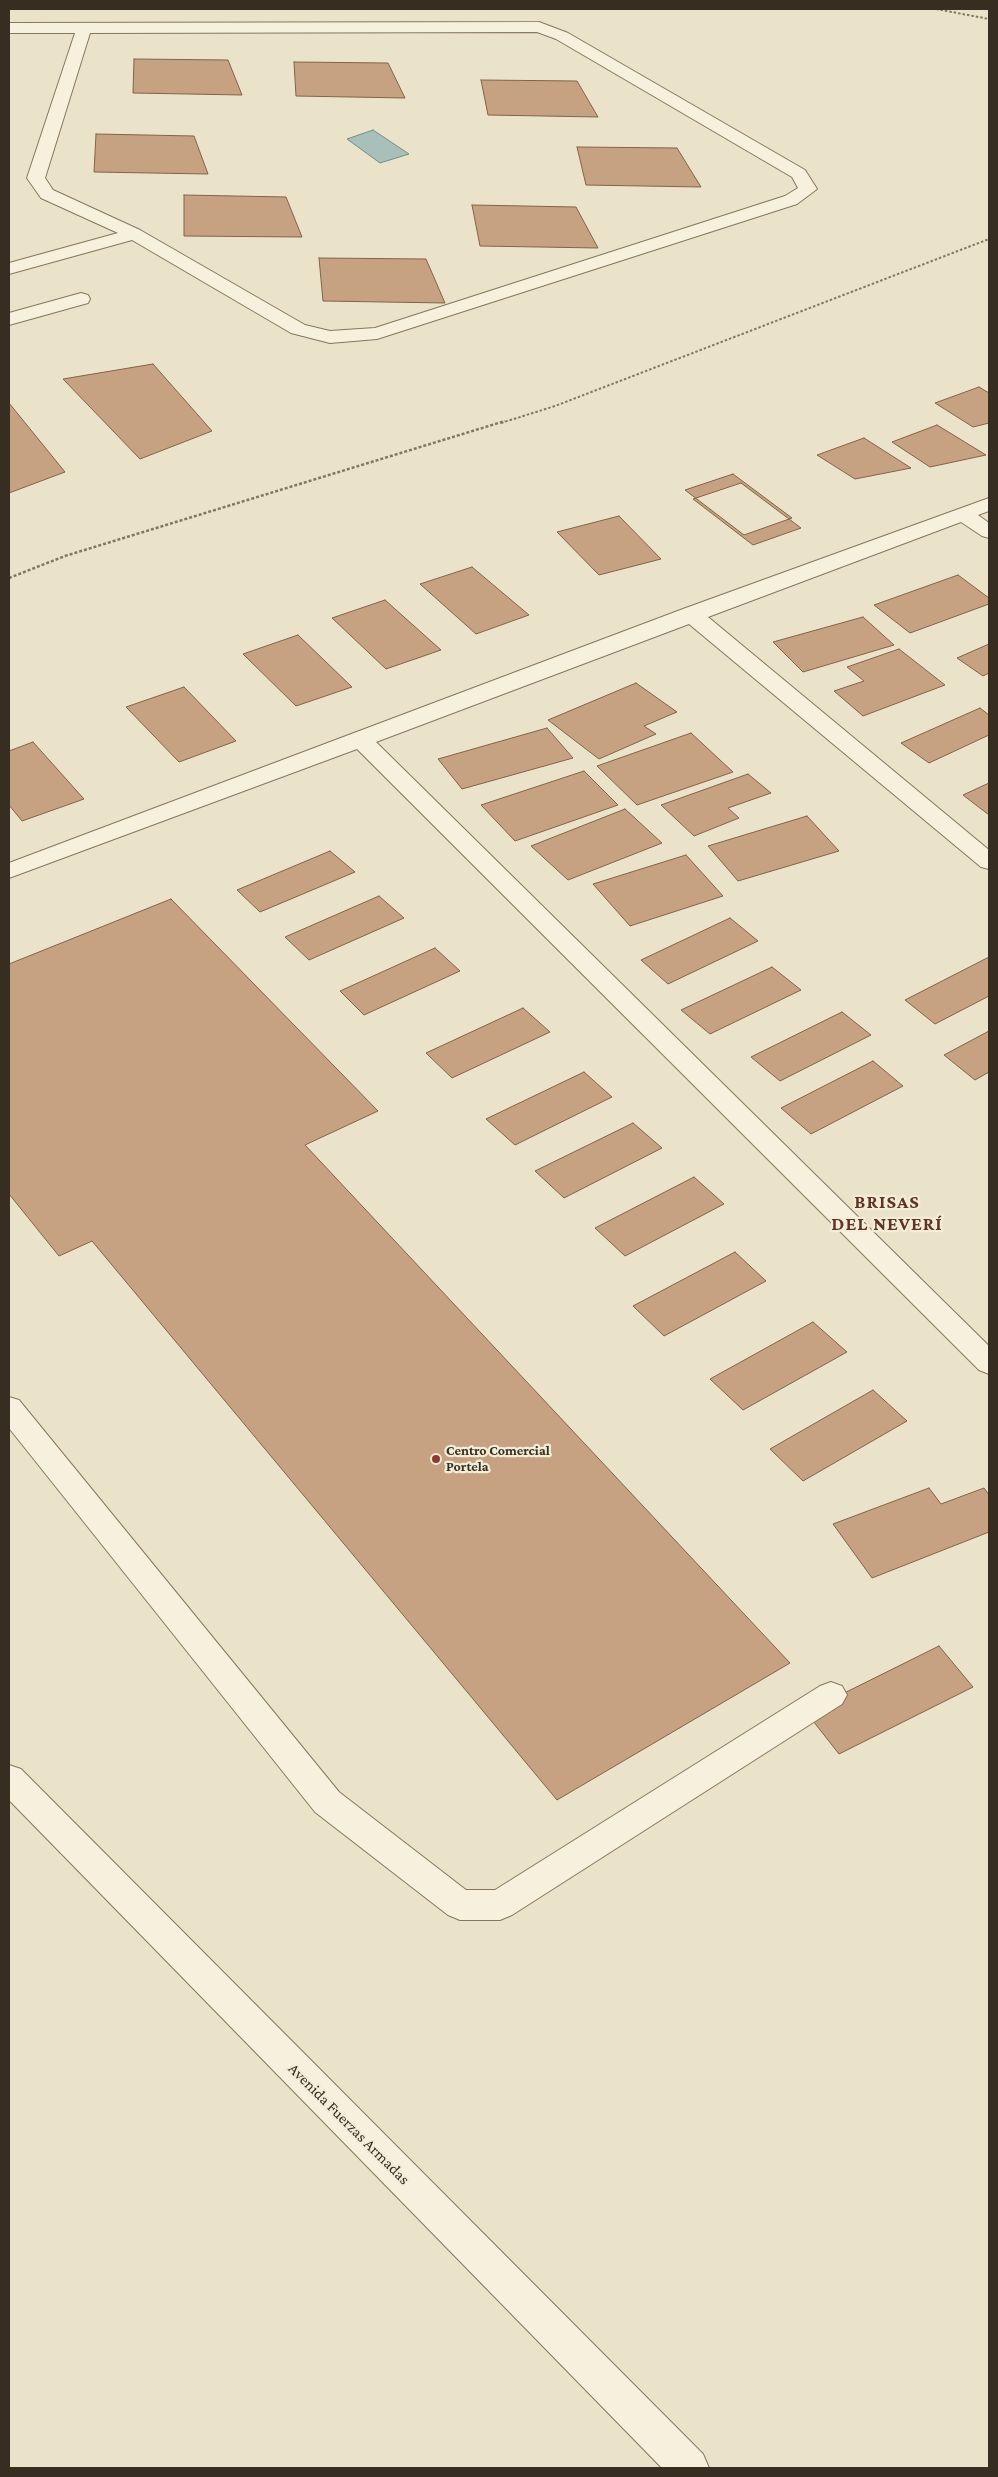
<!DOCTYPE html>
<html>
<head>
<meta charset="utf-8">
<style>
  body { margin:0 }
  #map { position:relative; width:998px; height:2477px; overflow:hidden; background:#ebe3c9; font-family:"Crimson Pro",serif }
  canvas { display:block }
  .frame { position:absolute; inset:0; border:10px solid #382d21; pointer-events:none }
</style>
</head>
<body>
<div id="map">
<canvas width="998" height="2477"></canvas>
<div class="frame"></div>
</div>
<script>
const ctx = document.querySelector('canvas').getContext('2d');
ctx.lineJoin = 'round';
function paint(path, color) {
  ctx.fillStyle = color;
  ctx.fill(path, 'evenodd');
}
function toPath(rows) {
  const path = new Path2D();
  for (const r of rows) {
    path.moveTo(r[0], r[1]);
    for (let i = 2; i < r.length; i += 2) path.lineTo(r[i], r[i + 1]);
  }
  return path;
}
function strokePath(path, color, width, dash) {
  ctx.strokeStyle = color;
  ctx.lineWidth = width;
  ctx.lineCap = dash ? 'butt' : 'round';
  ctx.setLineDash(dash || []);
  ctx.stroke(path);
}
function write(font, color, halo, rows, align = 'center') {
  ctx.font = font + ' "Crimson Pro",serif';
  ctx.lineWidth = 4.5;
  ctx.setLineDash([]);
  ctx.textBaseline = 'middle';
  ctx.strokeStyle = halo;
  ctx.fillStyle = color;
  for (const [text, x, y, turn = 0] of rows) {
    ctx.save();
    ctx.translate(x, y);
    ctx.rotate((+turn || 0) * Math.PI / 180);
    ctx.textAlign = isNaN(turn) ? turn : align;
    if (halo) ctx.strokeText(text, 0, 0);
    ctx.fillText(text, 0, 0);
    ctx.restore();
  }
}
const water = toPath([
  [373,130,409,154,380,163,347,139,373,130]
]);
paint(water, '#a9c0ba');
strokePath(water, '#708e88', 1);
const building = toPath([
  [134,59,228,60,242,95,133,93,134,59],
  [294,62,388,63,405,98,296,96,294,62],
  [481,80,577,81,598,117,488,115,481,80],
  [96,134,194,136,208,174,94,172,96,134],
  [577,147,677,148,701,187,586,185,577,147],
  [184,195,286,197,302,237,184,236,184,195],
  [472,205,576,207,598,248,480,246,472,205],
  [319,258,426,259,445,303,323,301,319,258],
  [153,364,212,431,140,459,63,379,153,364],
  [979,387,989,393,989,423,973,427,935,403,979,387],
  [9,403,65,472,9,493,9,403],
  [937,425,986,455,930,467,892,442,937,425],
  [864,438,911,468,855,479,817,455,864,438],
  [733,474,792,518,744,535,685,490,733,474],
  [741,483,801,528,753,545,693,499,741,483],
  [619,516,661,559,599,575,557,532,619,516],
  [472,567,529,615,476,634,420,584,472,567],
  [958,575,989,598,989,604,910,633,874,605,958,575],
  [385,600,441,650,386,669,332,618,385,600],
  [863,617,894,645,803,672,773,642,863,617],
  [298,635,352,687,296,706,243,654,298,635],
  [989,644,989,673,983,676,957,658,989,644],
  [899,649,945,685,863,716,834,691,864,681,847,667,899,649],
  [636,683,677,712,644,726,656,734,599,759,548,720,636,683],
  [184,687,236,741,179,762,126,707,184,687],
  [980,708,989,715,989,735,929,763,901,743,980,708],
  [547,728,573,758,462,789,438,759,547,728],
  [691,733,733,772,637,805,597,766,691,733],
  [33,742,84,799,22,821,9,805,9,751,33,742],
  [584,771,618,805,515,841,481,805,584,771],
  [748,774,771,793,728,808,739,818,694,836,661,805,748,774],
  [989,783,989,815,963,795,989,783],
  [625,809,662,843,568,880,531,846,625,809],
  [807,816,839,851,738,881,708,846,807,816],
  [330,851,355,872,260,912,237,890,330,851],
  [686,855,723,896,630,926,593,884,686,855],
  [379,896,404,918,309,960,285,937,379,896],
  [171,899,378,1111,305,1145,790,1663,557,1800,92,1241,59,1256,9,1194,9,964,171,899],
  [730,918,758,941,668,984,641,960,730,918],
  [435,948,460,971,364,1015,340,991,435,948],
  [989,957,989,996,935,1024,905,1000,989,957],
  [772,967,801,990,710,1034,681,1010,772,967],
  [523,1008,550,1032,452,1078,426,1053,523,1008],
  [842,1012,871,1035,780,1081,751,1057,842,1012],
  [989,1031,989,1072,975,1080,944,1055,989,1031],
  [873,1061,903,1086,811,1134,781,1108,873,1061],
  [584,1072,612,1097,515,1145,486,1119,584,1072],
  [633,1123,662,1148,564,1198,535,1171,633,1123],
  [694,1177,724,1204,625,1256,595,1228,694,1177],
  [735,1252,766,1281,664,1336,633,1306,735,1252],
  [813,1322,847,1352,743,1410,710,1379,813,1322],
  [873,1390,907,1421,803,1481,770,1449,873,1390],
  [929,1488,941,1504,984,1488,989,1495,989,1532,872,1578,833,1524,929,1488],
  [939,1646,973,1687,839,1754,806,1712,939,1646]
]);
paint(building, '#c6a282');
strokePath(building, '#836247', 1);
const minor = toPath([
  [539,22,568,33,805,170,817,189,797,204,377,339,330,343,291,333,132,240,9,274,9,263,118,233,41,198,27,178,75,33,9,33,9,23,539,22],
  [537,32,556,39,792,177,798,188,785,196,375,328,330,331,305,325,140,230,53,190,45,178,90,33,537,32],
  [81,293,88,295,90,299,88,303,9,325,9,313,81,293],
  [989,498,989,511,978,515,989,523,989,538,982,536,961,522,708,617,989,850,989,869,981,867,689,624,376,742,989,1346,989,1374,979,1370,357,749,9,878,9,863,683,609,989,498],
  [9,1397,19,1400,339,1792,466,1890,495,1890,820,1686,831,1682,842,1686,847,1695,842,1704,512,1915,500,1920,460,1920,448,1915,315,1812,9,1428,9,1397],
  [9,1765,21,1769,703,2454,709,2468,662,2468,9,1800,9,1765]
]);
strokePath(minor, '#86765f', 2);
strokePath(toPath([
  [936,9,989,19],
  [501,423,555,406,989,239]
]), '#86765f', 2, [2.5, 2]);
strokePath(toPath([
  [9,578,65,556,505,421]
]), '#86765f', 2.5, [3, 2]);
paint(minor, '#f6f0dc');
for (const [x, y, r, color] of [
  [436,1459,5,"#903934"]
]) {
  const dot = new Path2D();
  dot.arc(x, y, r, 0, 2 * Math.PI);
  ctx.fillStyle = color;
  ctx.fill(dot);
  strokePath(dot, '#f3edd8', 2);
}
write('bold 14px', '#382d21', '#f3edd8', [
  ["Centro Comercial",446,1451],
  ["Portela",446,1467]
], 'left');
write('16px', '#382d21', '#f3edd8', [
  ["Avenida Fuerzas Armadas",349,2124,45]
]);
ctx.letterSpacing = '1px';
write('bold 19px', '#603425', '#f3edd8', [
  ["BRISAS",887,1202],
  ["DEL NEVERÍ",887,1224]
]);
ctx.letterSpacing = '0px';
</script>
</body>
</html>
